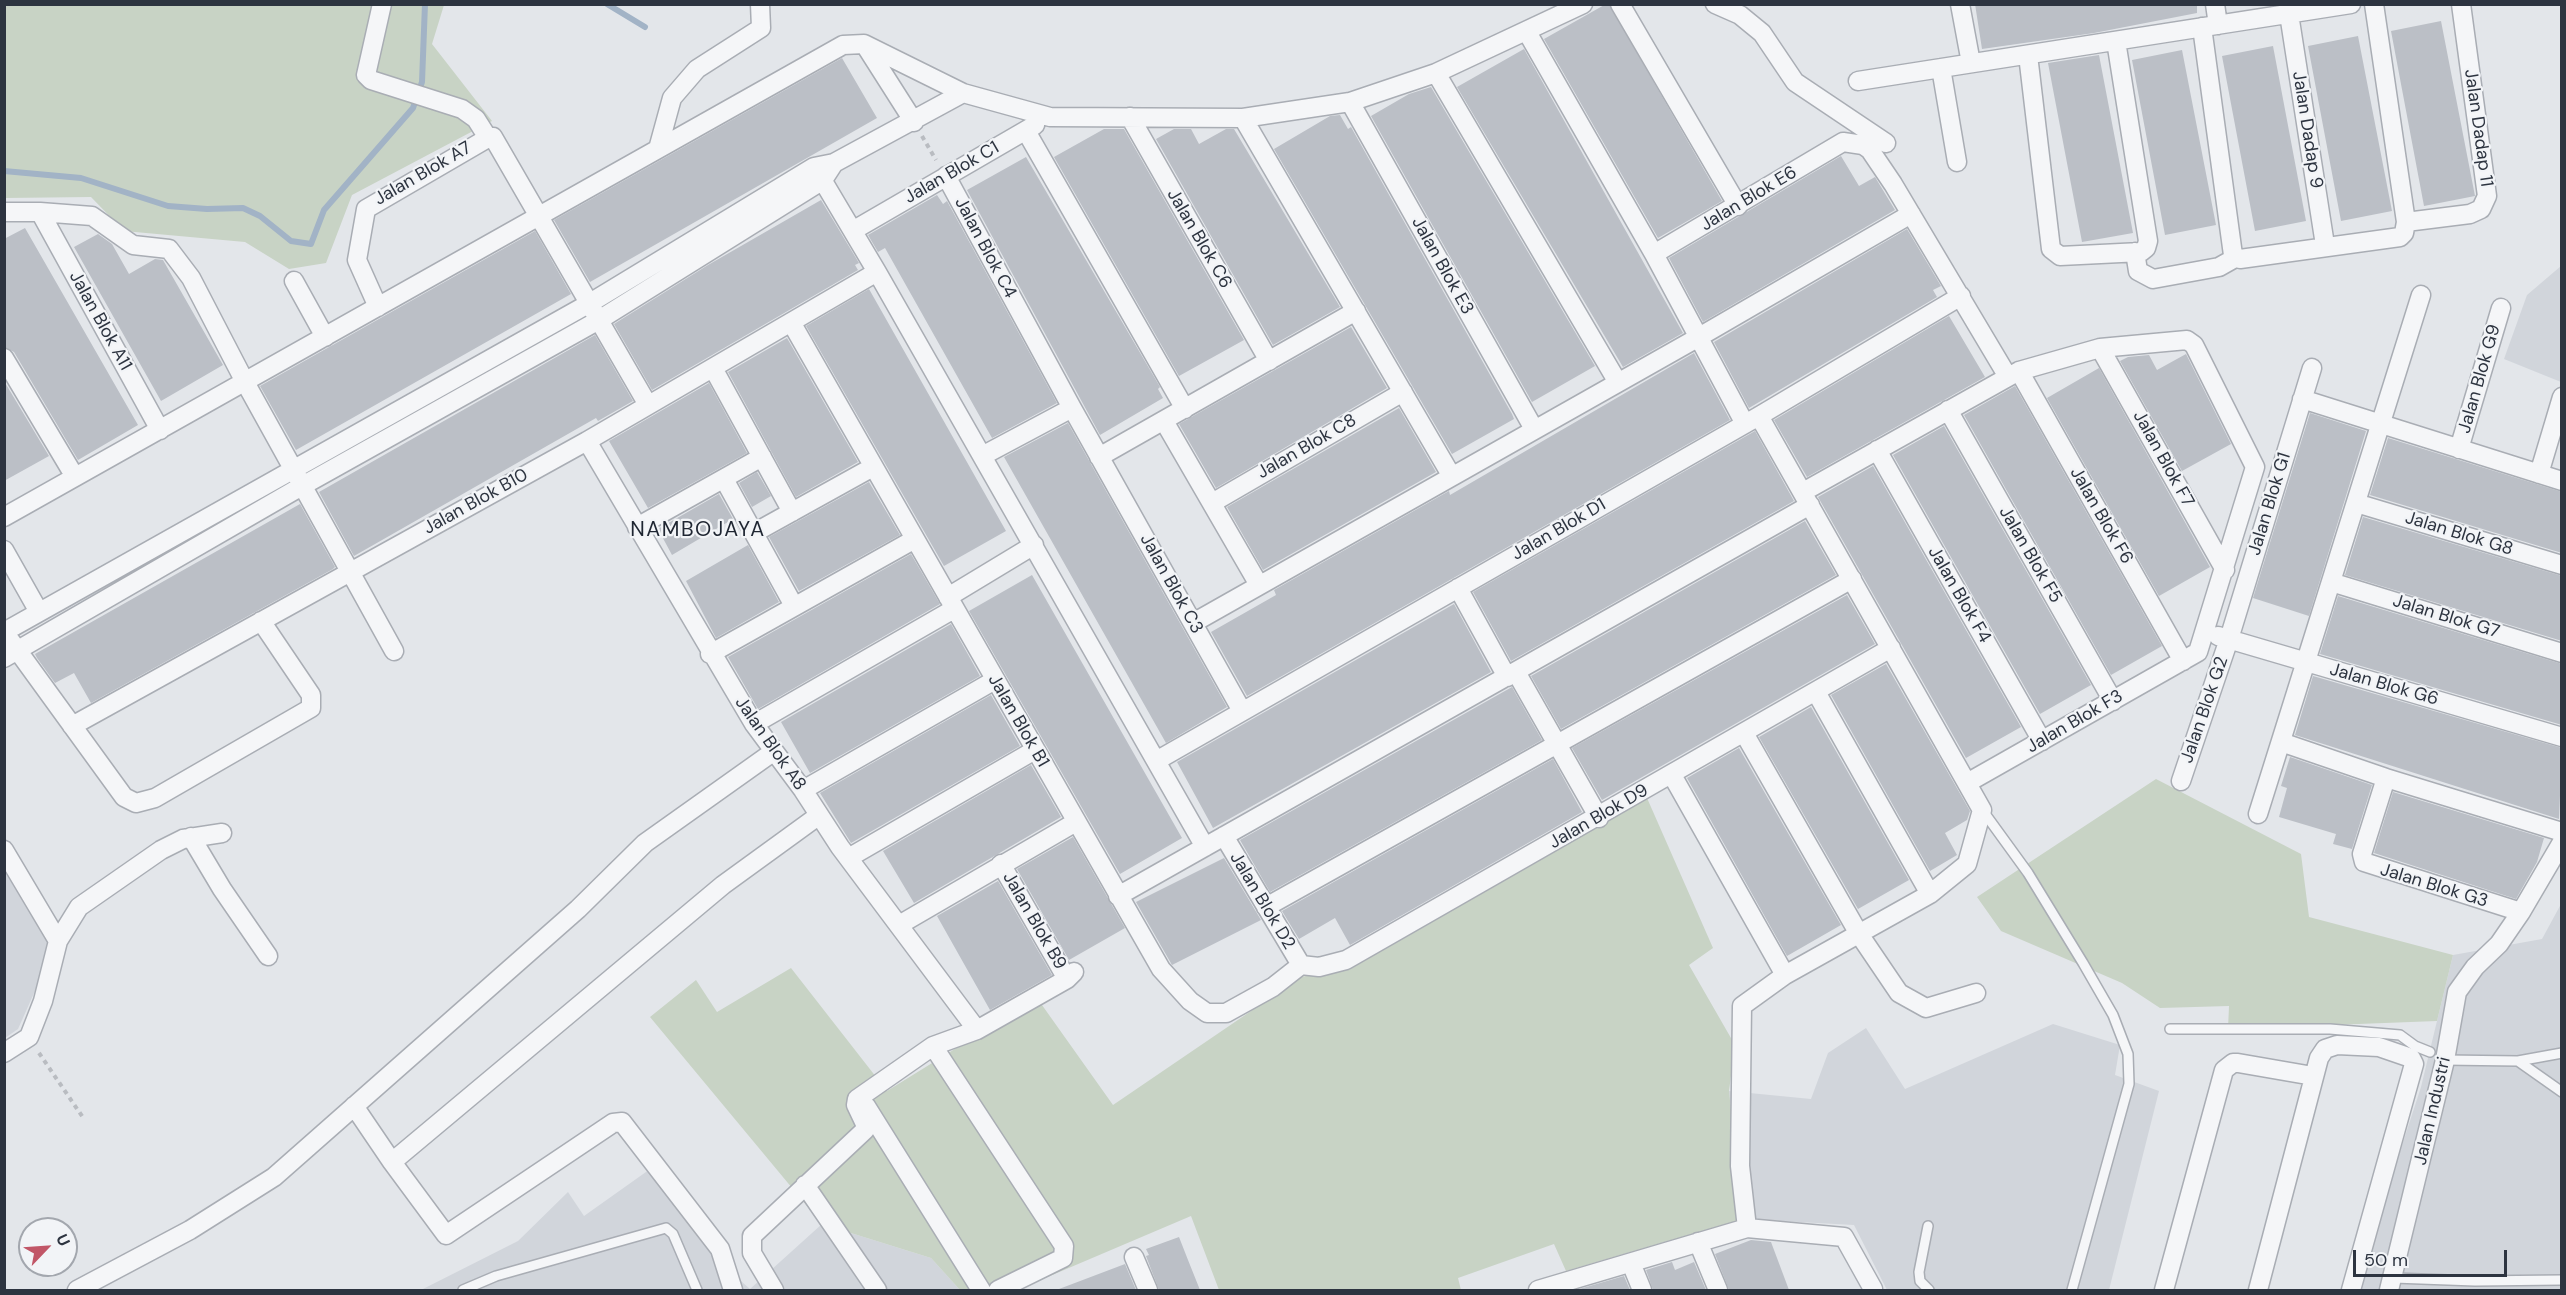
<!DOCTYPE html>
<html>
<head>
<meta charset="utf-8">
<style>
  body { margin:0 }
  #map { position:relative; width:2566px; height:1295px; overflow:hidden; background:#e3e6ea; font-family:"DM Sans",sans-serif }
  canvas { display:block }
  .frame { position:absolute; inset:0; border:6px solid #2d3440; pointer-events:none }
  .north { position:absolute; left:18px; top:1217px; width:60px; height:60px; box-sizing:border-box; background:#f2f4f7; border:2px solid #a3a7ae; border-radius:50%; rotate:65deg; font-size:16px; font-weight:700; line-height:24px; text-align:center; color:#2d3440 }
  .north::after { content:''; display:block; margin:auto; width:21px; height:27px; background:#c15667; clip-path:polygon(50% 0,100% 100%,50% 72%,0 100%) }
  .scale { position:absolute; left:2353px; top:1250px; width:154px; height:27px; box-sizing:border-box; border:3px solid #2d3440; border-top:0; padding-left:8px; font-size:18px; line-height:21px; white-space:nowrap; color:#2d3440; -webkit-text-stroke:4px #f2f4f7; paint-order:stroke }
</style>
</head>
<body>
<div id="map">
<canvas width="2566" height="1295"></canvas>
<div class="frame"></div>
<div class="north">U</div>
<div class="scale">50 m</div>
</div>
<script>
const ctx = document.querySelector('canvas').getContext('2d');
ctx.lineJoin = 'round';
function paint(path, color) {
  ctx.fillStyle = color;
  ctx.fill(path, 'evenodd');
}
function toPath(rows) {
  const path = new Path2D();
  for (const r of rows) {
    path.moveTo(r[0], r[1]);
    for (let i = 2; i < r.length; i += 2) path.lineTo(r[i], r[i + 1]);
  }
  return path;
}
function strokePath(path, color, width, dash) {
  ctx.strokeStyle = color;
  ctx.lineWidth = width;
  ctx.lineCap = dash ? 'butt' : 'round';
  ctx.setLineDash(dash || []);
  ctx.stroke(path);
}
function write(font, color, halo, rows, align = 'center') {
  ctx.font = font + ' "DM Sans",sans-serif';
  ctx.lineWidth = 4.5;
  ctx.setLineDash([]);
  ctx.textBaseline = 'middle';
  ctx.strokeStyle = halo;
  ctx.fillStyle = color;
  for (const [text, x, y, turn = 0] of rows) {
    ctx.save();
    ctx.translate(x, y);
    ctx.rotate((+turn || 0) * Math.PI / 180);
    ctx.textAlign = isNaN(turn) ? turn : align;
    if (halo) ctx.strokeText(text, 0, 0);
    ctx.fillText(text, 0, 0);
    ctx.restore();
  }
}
paint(toPath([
  [2561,266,2561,382,2504,359,2527,295],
  [4,848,59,937,18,1029,5,1038],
  [2561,904,2561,1290,2355,1290,2421,1087,2453,955,2542,939],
  [2053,1024,2120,1045,2115,1075,2159,1091,2109,1290,1887,1290,1854,1225,1743,1219,1729,1091,1811,1099,1828,1053,1866,1028,1905,1089],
  [653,1167,716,1259,750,1289,822,1224,931,1258,960,1290,421,1290,518,1241,568,1192,584,1216]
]), '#d1d5db');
paint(toPath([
  [4,5,444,5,432,44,492,121,352,195,326,263,289,269,245,242,124,231,91,197,5,198],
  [2156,779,2301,854,2309,917,2453,955,2437,1021,2228,1029,2229,1006,2160,1008,2122,983,2001,931,1977,897],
  [1647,798,1713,948,1689,965,1735,1045,1729,1091,1743,1219,1566,1271,1554,1244,1458,1278,1461,1290,1219,1290,1191,1216,1017,1290,960,1290,931,1258,822,1224,650,1017,696,980,717,1012,791,968,887,1091,1037,998,1113,1105,1301,977,1349,967]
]), '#c8d3c5');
strokePath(toPath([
  [607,4,645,27],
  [4,171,81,178,168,206,207,209,243,208,260,216,291,241,311,244,324,210,413,108,422,82,425,4]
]), '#a2b3c6', 6);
paint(toPath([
  [1606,4,1609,4,1722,201,1658,238,1544,39],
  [1975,4,2197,4,2197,13,2094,33,1982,49],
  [2441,21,2475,196,2424,206,2391,31],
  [2358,36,2392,211,2341,221,2308,46],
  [2273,46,2306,221,2255,231,2222,56],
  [1524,49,1683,333,1623,367,1457,87],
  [2182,50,2216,225,2165,235,2132,60],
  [2099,55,2133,233,2082,242,2048,63],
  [842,58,877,118,590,282,554,220],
  [1431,87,1595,366,1532,402,1371,116,1409,94],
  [1340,115,1348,129,1351,127,1512,414,1514,419,1452,454,1274,149,1330,116],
  [1104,129,1124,129,1244,340,1179,376,1054,157],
  [1174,129,1191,129,1199,144,1226,129,1234,129,1340,307,1273,345,1156,139],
  [1841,156,1859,186,1875,177,1895,210,1703,322,1669,258],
  [1026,157,1160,387,1158,389,1163,398,1100,435,967,190],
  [937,195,943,204,947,201,1057,403,992,438,885,248,878,252,868,235],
  [821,200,859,263,855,265,858,270,652,390,614,324,708,265],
  [25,228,138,425,78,460,14,352,4,347,4,239],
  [1907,229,1941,286,1933,290,1937,297,1749,408,1714,342],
  [535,231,571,294,296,450,260,386],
  [98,234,112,244,129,274,155,259,163,260,223,365,161,401,74,247],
  [869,289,1006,531,944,566,806,326],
  [1949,316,1985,377,1807,477,1774,420],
  [1351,327,1387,388,1216,488,1179,424],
  [595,335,633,401,598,421,596,418,354,556,319,492],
  [787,338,858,462,796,497,728,372],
  [1694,353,1730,420,1247,696,1211,632,1276,595,1274,590,1449,491,1450,495],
  [2186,354,2231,444,2182,471,2120,361,2128,357,2149,355,2157,370],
  [2099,368,2210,567,2159,596,2047,398],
  [4,381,49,456,4,481],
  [709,383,747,453,648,508,609,441],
  [2015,386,2162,646,2111,675,1964,415],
  [1399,408,1436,472,1263,570,1227,507],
  [2310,413,2366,431,2309,616,2253,598],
  [1068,423,1227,707,1166,743,1004,457],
  [1944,426,2091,685,2040,714,1893,455],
  [1755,431,1794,501,1511,661,1473,592],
  [2388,438,2562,492,2562,553,2370,495],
  [1873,466,2021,727,1966,758,1818,497],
  [757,472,771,496,752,507,739,483],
  [869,482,900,535,799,591,769,537],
  [719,494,733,519,672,555,658,529],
  [300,504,335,567,333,569,91,703,74,673,55,683,37,658,35,654],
  [2363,517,2562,576,2562,641,2345,575],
  [1805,521,1836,575,1561,729,1531,676],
  [748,545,779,602,716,638,686,581],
  [911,554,940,604,758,709,728,657],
  [1032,575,1182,838,1120,874,969,611],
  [1847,595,1875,644,1602,800,1572,748],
  [2338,596,2562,664,2562,725,2320,654],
  [1454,604,1491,672,1213,828,1177,762],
  [951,624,980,676,810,773,781,722],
  [1886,664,1970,811,1967,820,1945,833,1957,855,1930,871,1831,695],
  [2313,676,2562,748,2559,819,2295,735],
  [1512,687,1542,740,1270,892,1240,840],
  [991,695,1020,746,851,843,820,793],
  [1811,707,1909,880,1858,909,1759,737],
  [1739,748,1841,925,1787,956,1687,778],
  [2290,757,2372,785,2352,849,2333,844,2336,834,2279,817,2287,788,2281,786],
  [1553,759,1582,812,1350,945,1335,918,1299,939,1282,911],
  [1031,765,1061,817,914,903,883,851],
  [2393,792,2544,838,2537,862,2516,899,2374,853],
  [1073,837,1125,928,1069,960,1017,869],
  [1224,858,1261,920,1172,965,1136,902],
  [998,881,1052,975,990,1010,937,916],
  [1179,1237,1188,1260,1200,1290,1159,1290,1146,1256,1149,1255,1146,1249],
  [1751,1240,1771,1242,1789,1290,1729,1290,1715,1254],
  [1672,1262,1675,1270,1694,1262,1706,1290,1653,1290,1646,1270],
  [1125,1264,1136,1290,1059,1290,1059,1289],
  [1624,1276,1630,1290,1576,1290]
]), '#bbbfc6');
const service = toPath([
  [1983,811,2028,873,2083,963,2113,1015,2128,1054,2129,1084,2072,1290],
  [2170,1029,2330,1029,2400,1035,2415,1046,2430,1052],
  [2445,1060,2518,1061,2562,1053],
  [2518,1061,2562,1092],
  [1928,1226,1919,1272,1920,1281,1929,1290],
  [2394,1278,2475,1281,2562,1280],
  [463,1290,496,1276,666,1228,673,1234,697,1290]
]);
const minor = toPath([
  [382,4,366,75,371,80,462,109,476,119,488,138],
  [1620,4,1738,206],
  [1715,4,1740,15,1762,33,1795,82,1886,143],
  [1960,4,1971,63],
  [2215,4,2218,25],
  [2289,14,2325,245],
  [2202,27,2233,255,2240,259,2400,237,2404,233,2406,222,2374,4],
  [1527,32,1654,254,1745,424],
  [865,45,914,122],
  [2028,55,2051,249,2060,256,2141,252,2146,248,2148,241,2116,41],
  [1941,68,1957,162],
  [1436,73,1617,381],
  [1858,81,2351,4],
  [1350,102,1534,429],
  [1130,117,1269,361],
  [1243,118,1451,475],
  [1026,131,1185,409],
  [658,149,672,98,697,69,761,28,760,4],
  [834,163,963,93],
  [817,171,877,272,1205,847],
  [946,176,1072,408,1242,711],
  [4,212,40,212,92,216,133,245,169,249,191,278,245,382,394,651],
  [40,212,160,430],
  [2406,222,2470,214,2481,209,2487,196,2461,4],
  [854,230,1035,125],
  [2135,252,2138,271,2153,279,2219,267,2235,258],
  [1654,254,1843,142,1863,145,1870,150,1893,184,2008,377],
  [294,281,325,337],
  [378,307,357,260,366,209,488,138,493,137,648,405],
  [791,322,1161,969,1190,1001,1207,1013,1226,1013,1273,987,1301,965],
  [2100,348,2225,570],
  [4,358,75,477],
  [713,368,792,512],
  [2019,371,2183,661],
  [2302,399,2562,481],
  [1948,410,2113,701],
  [1164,421,1259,585],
  [587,441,754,724,803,790,840,847,977,1030],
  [2459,449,2501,308],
  [1877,450,2042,741],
  [982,456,1072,408],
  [1099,457,1356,311],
  [2539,474,2562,397],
  [724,479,794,606],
  [1803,492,2019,371,2100,348,2187,340,2194,345,2255,467,2198,652,1967,783],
  [1212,503,1403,392],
  [2356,503,2562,565],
  [4,517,843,45,864,44,963,93,1050,117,1243,118,1350,102,1436,73,1583,4],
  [637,527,762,457],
  [754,533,873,467],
  [4,550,39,612],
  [2331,582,2562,653],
  [1458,588,1507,677],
  [948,597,1034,545],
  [1193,623,1699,337,1911,214],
  [4,632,590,303,814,167,834,163,823,180,599,320,302,486,4,658],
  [2218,636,2562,737],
  [10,640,124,797,136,803,155,798,311,708,311,695,261,621],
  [710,654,915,539],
  [1516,672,1599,818],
  [1816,692,1930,894],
  [754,724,954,609],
  [72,726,587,441,877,272],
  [1744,733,1859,934,1899,993,1926,1008,1976,993],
  [2281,742,2386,778,2562,832],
  [1156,761,1759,416,1961,296],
  [1672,775,1785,975],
  [2386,778,2362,854,2364,862,2521,912],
  [2181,781,2229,639,2312,368],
  [803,790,995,680],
  [2258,814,2421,295],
  [1224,836,1301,965],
  [191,837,222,889,268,956],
  [4,850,58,941],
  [850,857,1035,750],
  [1001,864,1067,979],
  [1118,896,1810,505],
  [1266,907,1852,579],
  [899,925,1076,822],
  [1301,965,1319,967,1346,960,1891,648],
  [933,1046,1064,1246,1063,1258,998,1290],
  [4,1053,29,1037,43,1001,58,941,79,907,161,850,183,839,222,833],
  [354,1106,392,1162,723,885,818,816],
  [866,1106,981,1290],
  [392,1162,446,1235,613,1123,622,1122,720,1249,733,1290],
  [805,1185,877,1290],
  [1747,1228,1740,1166,1742,1006,1785,975,1930,894,1967,864,1982,810,1759,416],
  [1698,1242,1718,1290],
  [1134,1257,1148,1290],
  [1631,1263,1642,1290],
  [77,1290,190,1230,274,1177,578,909,645,843,773,752],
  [774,1290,752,1253,752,1236,865,1130,865,1124,856,1105,857,1099,933,1046,977,1030,1067,979,1074,972],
  [1538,1290,1747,1228,1844,1237,1873,1289],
  [2164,1290,2224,1070,2233,1063,2238,1063,2313,1076],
  [2258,1290,2319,1058,2325,1049,2337,1045,2379,1047,2411,1058,2414,1064,2351,1290],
  [2389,1290,2445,1060,2457,992,2475,967,2499,944,2521,912,2562,842]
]);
strokePath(service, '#a9adb4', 12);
strokePath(minor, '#a9adb4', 21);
strokePath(toPath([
  [922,136,936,160],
  [39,1053,84,1119]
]), '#b9bcc1', 4, [4.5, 4.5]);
strokePath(service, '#f5f6f8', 9);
strokePath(minor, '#f5f6f8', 18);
write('18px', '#2d3440', '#f2f4f7', [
  ["Jalan Dadap 11",2478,128,82],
  ["Jalan Dadap 9",2307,130,81],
  ["Jalan Blok C1",952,173,-30],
  ["Jalan Blok A7",423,174,-30],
  ["Jalan Blok E6",1749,199,-31],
  ["Jalan Blok C6",1199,239,60],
  ["Jalan Blok C4",985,248,62],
  ["Jalan Blok E3",1442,266,61],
  ["Jalan Blok A11",100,321,61],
  ["Jalan Blok G9",2480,379,-74],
  ["Jalan Blok C8",1307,447,-30],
  ["Jalan Blok F7",2163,459,61],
  ["Jalan Blok B10",476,502,-29],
  ["Jalan Blok G1",2270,504,-73],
  ["Jalan Blok F6",2101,516,60],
  ["Jalan Blok D1",1559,530,-30],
  ["Jalan Blok G8",2459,534,17],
  ["Jalan Blok F5",2030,555,60],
  ["Jalan Blok C3",1171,584,61],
  ["Jalan Blok F4",1959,595,60],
  ["Jalan Blok G7",2446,617,17],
  ["Jalan Blok G6",2384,685,16],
  ["Jalan Blok G2",2205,710,-71],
  ["Jalan Blok B1",1018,721,60],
  ["Jalan Blok F3",2075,722,-30],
  ["Jalan Blok A8",770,744,55],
  ["Jalan Blok D9",1599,817,-30],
  ["Jalan Blok G3",2434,886,17],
  ["Jalan Blok D2",1262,901,59],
  ["Jalan Blok B9",1034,921,60],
  ["Jalan Industri",2433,1111,-77]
]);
ctx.letterSpacing = '1.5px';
write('21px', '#1e2531', '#f2f4f7', [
  ["NAMBOJAYA",698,530]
]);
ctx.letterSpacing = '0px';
</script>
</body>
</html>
